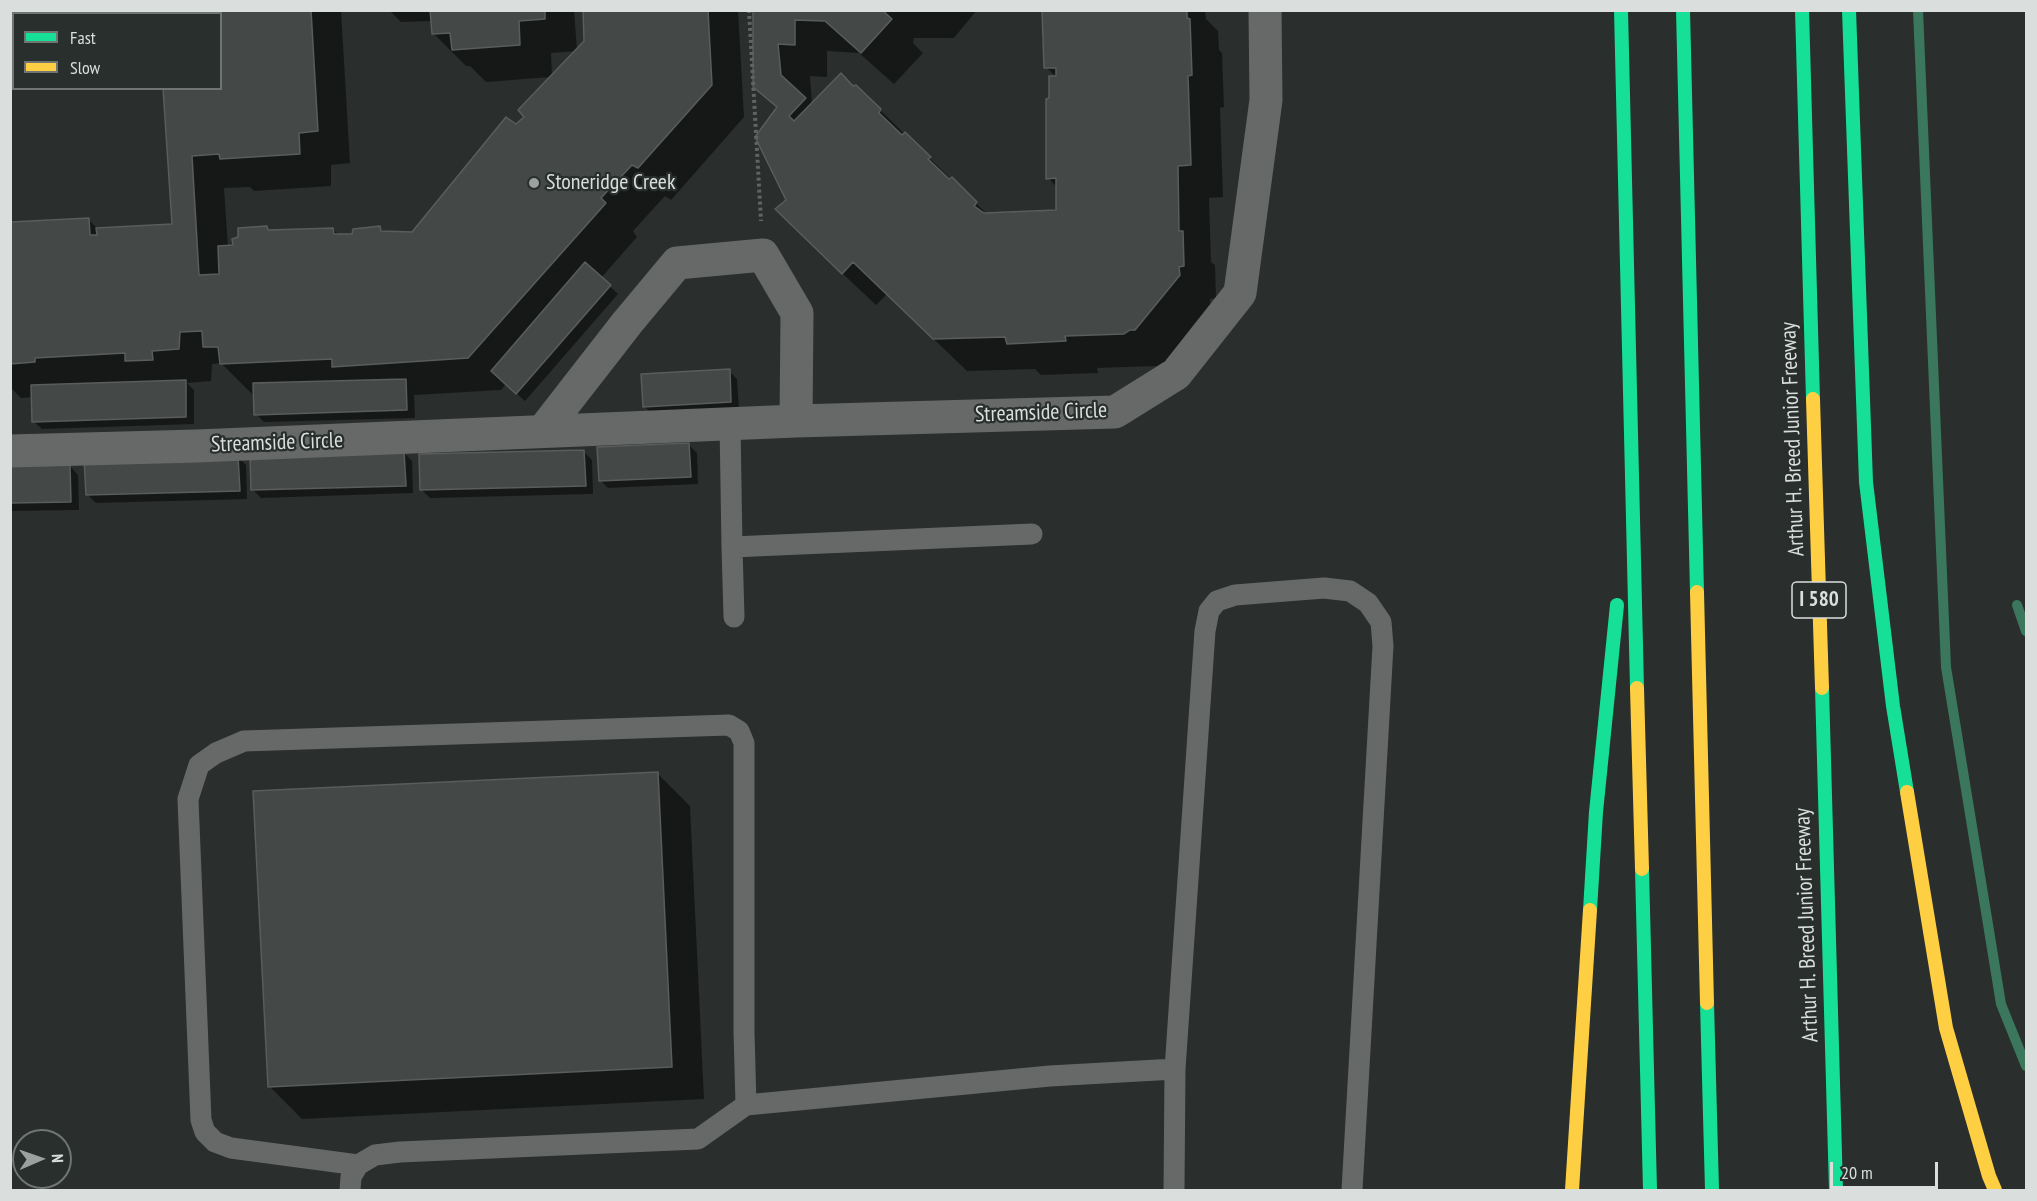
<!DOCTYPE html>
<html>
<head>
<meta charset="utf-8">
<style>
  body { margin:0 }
  #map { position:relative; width:2037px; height:1201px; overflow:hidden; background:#2a2e2c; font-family:"PT Sans Narrow",sans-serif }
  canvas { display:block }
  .frame { position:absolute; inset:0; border:12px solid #dadedc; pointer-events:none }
  .legend { position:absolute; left:12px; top:12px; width:210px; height:78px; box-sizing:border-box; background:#292f2c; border:2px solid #707572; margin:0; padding:8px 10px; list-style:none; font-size:18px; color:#dadedc }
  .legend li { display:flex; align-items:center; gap:12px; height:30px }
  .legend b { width:30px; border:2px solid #707572 }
  .north { position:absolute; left:12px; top:1129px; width:60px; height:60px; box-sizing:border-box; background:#292f2c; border:2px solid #707572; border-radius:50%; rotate:88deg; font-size:16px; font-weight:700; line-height:24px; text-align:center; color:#dadedc }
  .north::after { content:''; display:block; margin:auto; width:21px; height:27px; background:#9ca09e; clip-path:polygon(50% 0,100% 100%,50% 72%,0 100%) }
  .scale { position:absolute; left:1830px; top:1162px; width:108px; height:27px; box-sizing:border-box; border:3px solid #dadedc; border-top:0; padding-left:8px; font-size:18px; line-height:21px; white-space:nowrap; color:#dadedc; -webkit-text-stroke:4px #292f2c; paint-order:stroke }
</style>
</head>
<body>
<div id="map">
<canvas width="2037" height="1201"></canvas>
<div class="frame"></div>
<ul class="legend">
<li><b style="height:8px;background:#16e098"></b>Fast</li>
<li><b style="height:8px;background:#ffcf43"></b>Slow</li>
</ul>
<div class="north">N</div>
<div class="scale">20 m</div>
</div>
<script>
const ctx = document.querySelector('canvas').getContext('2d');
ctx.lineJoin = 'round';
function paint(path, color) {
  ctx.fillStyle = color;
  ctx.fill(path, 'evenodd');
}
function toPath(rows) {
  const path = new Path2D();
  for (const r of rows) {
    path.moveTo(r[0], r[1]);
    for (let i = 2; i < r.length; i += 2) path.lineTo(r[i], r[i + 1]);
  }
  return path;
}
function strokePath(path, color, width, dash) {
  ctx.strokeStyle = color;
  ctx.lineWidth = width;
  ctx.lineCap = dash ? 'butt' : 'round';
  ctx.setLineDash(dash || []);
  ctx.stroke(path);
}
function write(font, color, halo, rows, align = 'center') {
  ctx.font = font + ' "PT Sans Narrow",sans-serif';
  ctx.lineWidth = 4.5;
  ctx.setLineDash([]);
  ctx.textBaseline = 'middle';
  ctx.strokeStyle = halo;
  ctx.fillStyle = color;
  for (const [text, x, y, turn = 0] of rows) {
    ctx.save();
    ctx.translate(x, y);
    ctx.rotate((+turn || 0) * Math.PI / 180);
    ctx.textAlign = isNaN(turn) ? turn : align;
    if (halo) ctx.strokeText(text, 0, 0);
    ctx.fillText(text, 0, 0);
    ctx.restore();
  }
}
paint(toPath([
  [10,10,47,10,44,14,14,14],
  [125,10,341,10,350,163,331,165,331,186,254,191,250,187,224,188,228,247,235,246,267,227,271,232,333,229,339,235,353,236,380,228,385,233,412,234,526,117,551,77,486,82,470,66,466,66,433,33,432,21,401,22,389,10,574,10,577,51,586,41,584,10,738,10,744,117,671,200,665,196,633,231,637,237,601,278,618,294,525,401,506,384,501,390,414,395,415,418,264,422,256,414,254,396,221,363,212,364,211,381,187,383,194,390,194,424,42,429,33,421,33,397,21,398,10,387,10,223,88,219,98,229,174,225,165,88,220,88,220,14,128,14],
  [577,51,552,77,551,53],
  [753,10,977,10,954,38,914,38,913,43,923,53,894,84,859,53,827,51,827,77,810,76,812,105,880,110,988,215,1057,212,1058,188,1048,178,1051,99,1056,77,1046,67,1044,10,1205,10,1206,19,1218,31,1219,50,1222,53,1224,107,1220,108,1223,197,1209,198,1211,262,1215,265,1216,298,1210,299,1211,308,1167,362,1163,362,1157,366,1097,368,1098,373,1041,375,1035,369,967,371,887,294,876,305,809,242,788,200,778,108,755,86],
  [729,371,737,379,739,410,653,415,644,406],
  [688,444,697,453,698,484,608,488,600,480],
  [584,452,592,460,593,494,430,498,422,490],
  [404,453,412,461,413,493,261,498,253,490],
  [238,457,246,465,247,499,96,503,87,494],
  [70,466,78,475,79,510,10,511,10,468],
  [657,773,690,806,704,1099,302,1119,269,1086]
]), '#0007');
strokePath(toPath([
  [1918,10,1946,667,2001,1004,2026,1066],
  [2017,605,2026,631]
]), '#3b775c', 10);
const building = toPath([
  [126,10,311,10,318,131,299,133,300,154,220,159,219,154,192,156,199,275,219,274,218,246,233,245,232,239,238,237,238,228,267,226,268,230,333,228,334,234,352,234,353,229,380,226,381,231,412,232,506,117,516,124,524,117,518,110,584,41,583,10,708,10,712,85,638,168,632,165,601,198,606,203,468,358,332,367,332,359,220,364,218,347,203,347,202,331,180,332,179,349,152,351,153,360,125,361,125,353,35,358,35,362,10,364,10,222,89,218,90,235,97,235,96,228,172,224,163,88,220,88,220,14,130,14,126,10],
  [126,10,311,10,318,131,299,133,300,154,220,159,219,154,192,156,199,275,219,274,218,246,233,245,232,239,238,237,238,228,267,226,268,230,333,228,334,234,352,234,353,229,380,226,381,231,412,232,506,117,516,124,524,117,518,110,584,41,583,10,708,10,712,85,638,168,632,165,601,198,606,203,468,358,332,367,332,359,220,364,218,347,203,347,202,331,180,332,179,349,152,351,153,360,125,361,125,353,35,358,35,362,10,364,10,222,89,218,90,235,97,235,96,228,172,224,163,88,220,88,220,14,130,14,126,10],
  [126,10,311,10,318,131,299,133,300,154,220,159,219,154,192,156,199,275,219,274,218,246,233,245,232,239,238,237,238,228,267,226,268,230,333,228,334,234,352,234,353,229,380,226,381,231,412,232,506,117,516,124,524,117,518,110,584,41,583,10,708,10,712,85,638,168,632,165,601,198,606,203,468,358,332,367,332,359,220,364,218,347,203,347,202,331,180,332,179,349,152,351,153,360,125,361,125,353,35,358,35,362,10,364,10,222,89,218,90,235,97,235,96,228,172,224,163,88,220,88,220,14,130,14,126,10],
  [430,10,545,10,545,19,519,21,520,45,452,50,450,33,432,34,430,10],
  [430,10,545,10,545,19,519,21,520,45,452,50,450,33,432,34,430,10],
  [430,10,545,10,545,19,519,21,520,45,452,50,450,33,432,34,430,10],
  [753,10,882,10,892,19,861,53,825,21,795,20,795,45,778,44,781,75,806,98,789,116,794,121,841,73,853,86,856,85,881,109,879,113,902,135,905,132,931,157,928,159,949,179,952,177,977,202,974,206,984,213,1056,210,1056,178,1046,179,1046,99,1049,98,1049,76,1056,76,1056,68,1044,68,1042,10,1187,10,1187,18,1190,19,1192,75,1188,76,1191,165,1178,166,1179,231,1183,231,1184,266,1179,267,1180,275,1135,330,1130,330,1124,334,1065,336,1066,341,1007,344,1005,337,933,339,853,262,842,274,775,209,786,200,755,137,777,107,753,87,753,10],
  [753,10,882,10,892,19,861,53,825,21,795,20,795,45,778,44,781,75,806,98,789,116,794,121,841,73,853,86,856,85,881,109,879,113,902,135,905,132,931,157,928,159,949,179,952,177,977,202,974,206,984,213,1056,210,1056,178,1046,179,1046,99,1049,98,1049,76,1056,76,1056,68,1044,68,1042,10,1187,10,1187,18,1190,19,1192,75,1188,76,1191,165,1178,166,1179,231,1183,231,1184,266,1179,267,1180,275,1135,330,1130,330,1124,334,1065,336,1066,341,1007,344,1005,337,933,339,853,262,842,274,775,209,786,200,755,137,777,107,753,87,753,10],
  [753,10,882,10,892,19,861,53,825,21,795,20,795,45,778,44,781,75,806,98,789,116,794,121,841,73,853,86,856,85,881,109,879,113,902,135,905,132,931,157,928,159,949,179,952,177,977,202,974,206,984,213,1056,210,1056,178,1046,179,1046,99,1049,98,1049,76,1056,76,1056,68,1044,68,1042,10,1187,10,1187,18,1190,19,1192,75,1188,76,1191,165,1178,166,1179,231,1183,231,1184,266,1179,267,1180,275,1135,330,1130,330,1124,334,1065,336,1066,341,1007,344,1005,337,933,339,853,262,842,274,775,209,786,200,755,137,777,107,753,87,753,10],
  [585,262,611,285,516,394,491,371,585,262],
  [730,369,731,402,643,407,641,374,730,369],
  [406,379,407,410,254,415,253,383,406,379],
  [186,380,186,417,32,422,31,385,186,380],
  [689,443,691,477,599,481,597,447,689,443],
  [584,450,586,486,420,490,419,454,584,450],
  [404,451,406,486,251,490,250,457,404,451],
  [238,456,240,491,86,495,84,459,238,456],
  [70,465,71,502,10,503,10,466,70,465],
  [658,772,672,1067,268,1087,253,791,658,772]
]);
paint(building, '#444846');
strokePath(building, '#595d5b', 1.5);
strokePath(toPath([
  [749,10,761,221]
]), '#616462', 4, [3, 3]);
strokePath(toPath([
  [730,424,732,547,1032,534],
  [732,547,734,617],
  [358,1165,231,1148,215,1142,205,1132,201,1120,188,799,199,765,216,753,244,741,729,725,739,731,744,743,744,1032,746,1105],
  [350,1190,351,1177,358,1165,375,1155,400,1152,698,1139,746,1105,1050,1076,1175,1069],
  [1174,1190,1175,1069,1205,631,1209,611,1217,601,1235,595,1324,588,1350,591,1368,603,1381,622,1383,646,1352,1190]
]), '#676968', 21);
strokePath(toPath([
  [10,26,14,18],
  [543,431,627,323,677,263,763,255,797,313,796,421],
  [10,451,197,446,796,421,1115,412,1176,374,1240,293,1266,100,1265,10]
]), '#676968', 33);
strokePath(toPath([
  [1621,10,1637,688],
  [1683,10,1697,592],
  [1802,10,1813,399],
  [1849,10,1866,482,1893,706,1907,792],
  [1822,688,1836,1190],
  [1642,869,1650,1190],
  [1590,910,1596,812,1617,605],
  [1707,1003,1712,1190]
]), '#16e098', 14);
strokePath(toPath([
  [1813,399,1822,688],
  [1697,592,1707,1003],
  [1637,688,1642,869],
  [1907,792,1946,1028,1989,1176,1995,1190],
  [1572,1190,1590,910]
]), '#ffcf43', 14);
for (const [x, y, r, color] of [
  [534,183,6,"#9ca09e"]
]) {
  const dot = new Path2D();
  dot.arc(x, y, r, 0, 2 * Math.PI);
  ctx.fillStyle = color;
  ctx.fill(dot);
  strokePath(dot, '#292f2c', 2);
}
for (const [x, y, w] of [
  [1819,600,54]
]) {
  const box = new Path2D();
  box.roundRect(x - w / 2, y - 18, w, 36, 4.5);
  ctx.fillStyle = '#292f2c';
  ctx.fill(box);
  strokePath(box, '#dadedc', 1.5);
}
write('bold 21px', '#dadedc', null, [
  ["I 580",1819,600]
]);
write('22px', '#dadedc', '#292f2c', [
  ["Stoneridge Creek",546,183]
], 'left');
write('22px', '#dadedc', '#292f2c', [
  ["Streamside Circle",1041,413,-2],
  ["Arthur H. Breed Junior Freeway",1793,439,-92],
  ["Streamside Circle",277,443,-2],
  ["Arthur H. Breed Junior Freeway",1807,925,-92]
]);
</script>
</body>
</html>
